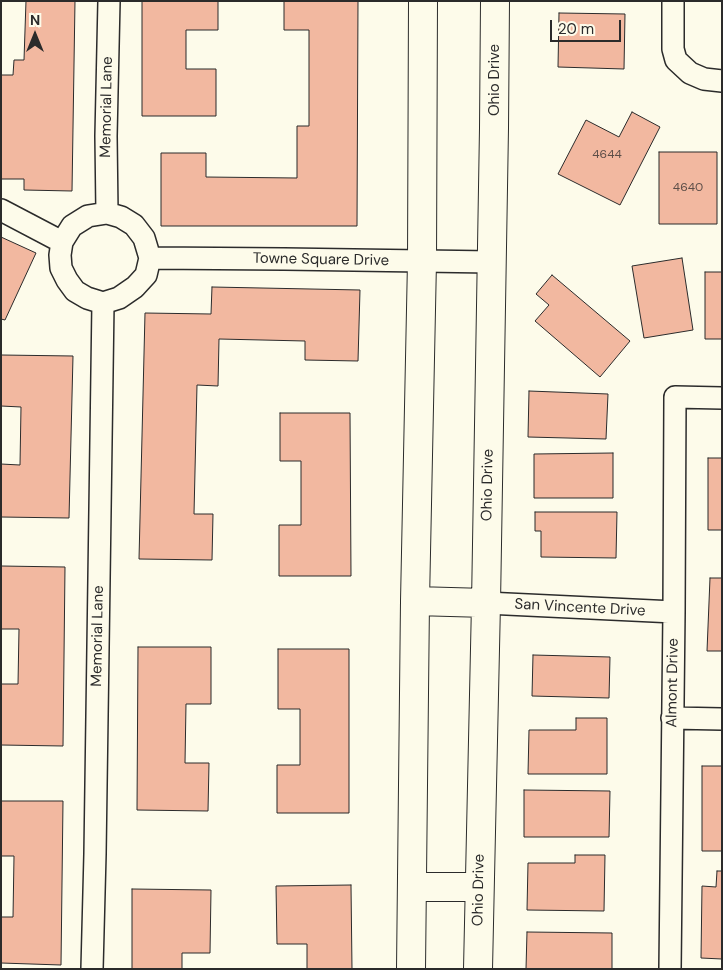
<!DOCTYPE html>
<html>
<head>
<meta charset="utf-8">
<style>
  body { margin:0 }
  #map { position:relative; width:723px; height:970px; overflow:hidden; background:#fdfbea; font-family:"DM Sans",sans-serif }
  canvas { display:block }
  .frame { position:absolute; inset:0; border:2px solid #2b2b2b; pointer-events:none }
  .north { position:absolute; left:10px; top:10px; width:50px; height:50px; -webkit-text-stroke:4px #fdfbea; paint-order:stroke; rotate:0deg; font-size:14px; font-weight:700; line-height:20px; text-align:center; color:#2b2b2b }
  .north::after { content:''; display:block; margin:auto; width:18px; height:22px; background:#2b2b2b; clip-path:polygon(50% 0,100% 100%,50% 72%,0 100%) }
  .scale { position:absolute; left:550px; top:20px; width:71px; height:22px; box-sizing:border-box; border:2px solid #2b2b2b; border-top:0; padding-left:6px; font-size:15px; line-height:18px; white-space:nowrap; color:#2b2b2b; -webkit-text-stroke:4px #fdfbea; paint-order:stroke }
</style>
</head>
<body>
<div id="map">
<canvas width="723" height="970"></canvas>
<div class="frame"></div>
<div class="north">N</div>
<div class="scale">20 m</div>
</div>
<script>
const ctx = document.querySelector('canvas').getContext('2d');
ctx.lineJoin = 'round';
function paint(path, color) {
  ctx.fillStyle = color;
  ctx.fill(path, 'evenodd');
}
function toPath(rows) {
  const path = new Path2D();
  for (const r of rows) {
    path.moveTo(r[0], r[1]);
    for (let i = 2; i < r.length; i += 2) path.lineTo(r[i], r[i + 1]);
  }
  return path;
}
function strokePath(path, color, width, dash) {
  ctx.strokeStyle = color;
  ctx.lineWidth = width;
  ctx.lineCap = dash ? 'butt' : 'round';
  ctx.setLineDash(dash || []);
  ctx.stroke(path);
}
function write(font, color, halo, rows, align = 'center') {
  ctx.font = font + ' "DM Sans",sans-serif';
  ctx.lineWidth = 4;
  ctx.setLineDash([]);
  ctx.textBaseline = 'middle';
  ctx.strokeStyle = halo;
  ctx.fillStyle = color;
  for (const [text, x, y, turn = 0] of rows) {
    ctx.save();
    ctx.translate(x, y);
    ctx.rotate((+turn || 0) * Math.PI / 180);
    ctx.textAlign = isNaN(turn) ? turn : align;
    if (halo) ctx.strokeText(text, 0, 0);
    ctx.fillText(text, 0, 0);
    ctx.restore();
  }
}
const building = toPath([
  [26,1,75,1,72,191,24,190,24,179,1,179,1,75,13,75,14,60,24,60,26,1],
  [142,1,218,1,218,30,186,30,186,69,216,69,216,116,142,116,142,1],
  [284,1,358,1,357,226,161,226,161,153,206,153,206,177,297,178,297,126,309,126,309,30,284,30,284,1],
  [559,13,625,14,624,69,558,67,559,13],
  [632,112,660,127,620,205,558,174,586,120,619,137,632,112],
  [659,152,717,152,717,224,659,224,659,152],
  [1,237,36,253,5,320,1,319,1,237],
  [682,258,693,330,644,338,632,266,682,258],
  [705,272,722,272,722,339,705,339,705,272],
  [552,275,630,341,600,377,535,321,549,305,536,294,552,275],
  [212,287,360,290,358,361,305,360,305,341,219,339,218,386,197,385,194,514,213,514,212,560,139,559,145,313,211,314,212,287],
  [1,355,73,356,69,518,1,517,1,464,20,465,21,407,1,406,1,355],
  [529,391,608,394,606,439,528,437,529,391],
  [280,413,350,413,351,576,279,576,279,525,301,525,301,461,280,461,280,413],
  [613,453,613,498,534,498,534,454,613,453],
  [708,458,722,458,722,530,708,530,708,458],
  [535,512,617,512,616,558,541,557,541,531,535,531,535,512],
  [1,566,65,567,63,746,1,745,1,684,18,684,19,629,1,629,1,566],
  [710,578,722,578,722,651,707,651,710,578],
  [138,647,211,647,211,704,186,704,185,763,209,763,208,811,137,810,138,647],
  [278,649,349,649,349,813,277,813,277,765,300,765,300,709,278,709,278,649],
  [533,655,610,657,609,698,532,696,533,655],
  [576,718,607,718,607,774,528,774,529,730,576,730,576,718],
  [702,766,722,766,722,851,702,851,702,766],
  [524,790,610,791,609,837,524,837,524,790],
  [1,801,63,801,61,965,1,963,1,917,13,917,14,856,1,856,1,801],
  [575,855,605,855,604,911,527,910,528,863,575,863,575,855],
  [717,871,722,871,722,959,701,958,702,886,716,887,717,871],
  [351,885,352,969,307,969,307,944,277,944,276,886,351,885],
  [132,889,211,890,210,953,182,953,182,969,132,969,132,889],
  [527,932,612,933,612,969,526,969,527,932]
]);
paint(building, '#f2b8a0');
strokePath(building, '#2b2b2b', 1);
const minor = toPath([
  [673,1,673,49,676,60,690,73,704,79,722,81],
  [1,210,62,242],
  [107,213,121,217,134,225,144,238,150,258,146,275,135,287,119,298,103,303,87,298,75,291,67,280,61,268,60,255,62,242,72,226,88,216,107,213],
  [107,213,106,136,109,1],
  [150,258,284,259,492,262],
  [486,603,674,612],
  [672,718,722,719],
  [92,969,95,854,103,303],
  [670,969,674,612,675,397,722,398]
]);
const secondary = toPath([
  [415,601,486,603],
  [412,887,479,887],
  [411,969,415,601,422,261,423,1],
  [478,969,486,603,494,128,495,1]
]);
strokePath(minor, '#2b2b2b', 24);
strokePath(secondary, '#2b2b2b', 30);
strokePath(minor, '#fdfbea', 21);
strokePath(secondary, '#fdfbea', 28);
write('12px', '#5d4e48', null, [
  ["4644",607,155],
  ["4640",688,188]
]);
write('15px', '#2b2b2b', '#fdfbea', [
  ["Ohio Drive",495,80,-90],
  ["Memorial Lane",107,107,-89],
  ["Towne Square Drive",321,260,1],
  ["Ohio Drive",488,485,-89],
  ["San Vincente Drive",580,608,3],
  ["Memorial Lane",98,636,-89],
  ["Almont Drive",673,683,-89],
  ["Ohio Drive",479,890,-89]
]);
</script>
</body>
</html>
